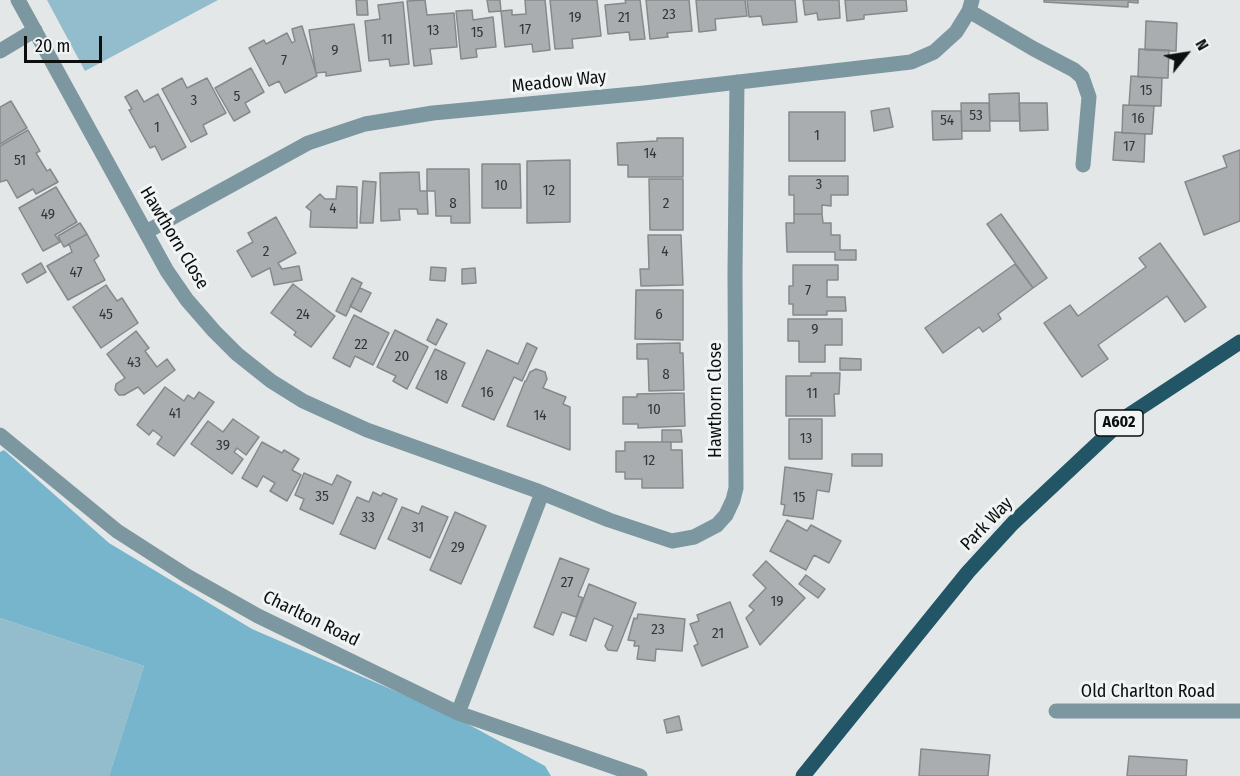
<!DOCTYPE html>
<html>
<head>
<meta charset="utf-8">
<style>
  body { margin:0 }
  #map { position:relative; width:1240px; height:776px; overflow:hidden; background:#e3e7e8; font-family:"Fira Sans Condensed",sans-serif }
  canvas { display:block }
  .north { position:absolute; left:1156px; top:24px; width:60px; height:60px; -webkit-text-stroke:4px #f0f4f5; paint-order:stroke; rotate:60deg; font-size:16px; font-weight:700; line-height:24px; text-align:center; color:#0d0e0e }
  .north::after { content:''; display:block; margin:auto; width:21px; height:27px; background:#0d0e0e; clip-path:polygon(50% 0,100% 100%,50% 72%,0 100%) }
  .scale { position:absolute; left:24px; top:36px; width:78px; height:27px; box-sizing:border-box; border:3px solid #0d0e0e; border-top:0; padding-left:8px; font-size:18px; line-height:21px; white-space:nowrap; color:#0d0e0e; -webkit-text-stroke:4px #f0f4f5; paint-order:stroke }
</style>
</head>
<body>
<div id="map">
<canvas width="1240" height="776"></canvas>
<div class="north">N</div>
<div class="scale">20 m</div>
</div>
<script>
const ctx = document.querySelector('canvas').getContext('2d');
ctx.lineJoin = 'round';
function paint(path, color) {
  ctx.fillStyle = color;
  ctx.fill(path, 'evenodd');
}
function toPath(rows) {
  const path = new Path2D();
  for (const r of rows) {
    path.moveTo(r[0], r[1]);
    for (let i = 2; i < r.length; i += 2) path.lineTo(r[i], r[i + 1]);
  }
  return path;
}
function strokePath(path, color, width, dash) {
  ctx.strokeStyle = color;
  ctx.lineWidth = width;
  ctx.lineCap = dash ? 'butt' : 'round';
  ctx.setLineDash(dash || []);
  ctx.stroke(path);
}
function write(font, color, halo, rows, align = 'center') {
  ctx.font = font + ' "Fira Sans Condensed",sans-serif';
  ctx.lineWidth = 6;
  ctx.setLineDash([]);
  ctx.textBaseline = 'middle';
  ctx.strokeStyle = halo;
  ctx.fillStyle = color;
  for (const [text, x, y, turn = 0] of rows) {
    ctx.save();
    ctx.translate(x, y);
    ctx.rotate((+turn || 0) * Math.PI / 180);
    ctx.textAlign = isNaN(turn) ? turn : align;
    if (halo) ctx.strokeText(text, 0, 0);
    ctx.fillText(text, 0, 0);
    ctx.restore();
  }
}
paint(toPath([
  [47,0,218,0,85,71],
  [0,618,144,666,109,776,0,776]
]), '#93bdcc');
paint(toPath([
  [4,450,109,543,252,629,453,716,545,766,551,776,109,776,144,666,0,618,0,452]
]), '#76b5cb');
const building = toPath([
  [356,0,367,0,368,15,357,15,356,0],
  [425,0,427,15,454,13,457,47,430,49,432,64,414,66,407,1,425,0],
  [487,0,500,0,501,11,489,12,487,0],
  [525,0,545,0,550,50,533,52,532,44,505,47,501,11,512,10,512,15,526,14,525,0],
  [550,0,597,0,601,36,572,39,573,48,555,49,550,0],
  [625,0,640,0,645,39,630,40,629,32,608,34,605,5,626,3,625,0],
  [646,0,689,0,692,31,667,33,668,37,650,39,646,0],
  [696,0,745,0,747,16,715,19,716,30,699,32,696,0],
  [747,0,795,0,797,22,763,25,761,16,749,17,747,0],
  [803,0,839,0,840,18,818,20,817,13,805,15,803,0],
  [845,0,906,0,907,11,864,15,864,19,847,21,845,0],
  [1044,0,1138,0,1138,3,1128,2,1128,7,1044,2,1044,0],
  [403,2,409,64,390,66,389,59,369,61,365,21,380,19,378,5,403,2],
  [472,10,473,20,493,17,496,47,476,49,477,57,461,59,456,11,472,10],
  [1146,21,1177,23,1176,51,1145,50,1146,21],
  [354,24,361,71,326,76,326,72,316,73,309,30,354,24],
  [302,26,317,76,285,93,279,81,269,86,249,48,264,40,266,44,287,33,292,43,295,41,292,29,302,26],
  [1139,49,1169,50,1168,78,1138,77,1139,49],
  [251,68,264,92,245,103,250,112,234,121,215,88,251,68],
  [1131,76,1162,78,1161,106,1129,105,1131,76],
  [182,78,187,88,207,78,226,113,203,125,207,134,191,142,162,89,182,78],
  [137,90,144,102,158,94,186,147,162,160,155,146,150,148,129,110,132,109,125,97,137,90],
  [1019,93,1020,121,990,121,989,94,1019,93],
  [11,101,27,128,0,144,0,107,11,101],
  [961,103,989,103,990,131,962,131,961,103],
  [1019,103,1047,103,1048,130,1020,131,1019,103],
  [1123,105,1154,106,1152,134,1122,133,1123,105],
  [889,108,893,127,874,131,871,111,889,108],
  [932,111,961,111,962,139,933,140,932,111],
  [789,112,845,112,845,161,789,161,789,112],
  [28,130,40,151,36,153,47,171,50,169,58,182,36,194,33,189,17,198,7,180,0,182,0,146,28,130],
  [1115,132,1145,134,1144,162,1113,160,1115,132],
  [657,138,683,138,683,177,628,177,628,165,618,165,617,143,657,141,657,138],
  [1240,150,1240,221,1204,235,1185,182,1227,167,1223,156,1240,150],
  [570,160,570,222,527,223,527,161,570,160],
  [482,164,520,164,521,208,482,208,482,164],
  [427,169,469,169,470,223,451,223,451,216,436,216,435,191,427,191,427,169],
  [419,172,420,191,427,191,428,214,418,214,417,209,399,209,400,220,381,221,380,173,419,172],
  [789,176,848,176,848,195,831,195,831,206,822,205,822,214,794,214,794,195,789,195,789,176],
  [649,179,683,179,683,230,650,230,649,179],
  [363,181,376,182,373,223,360,223,363,181],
  [337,186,357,187,357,228,310,227,311,211,306,207,320,194,325,199,336,199,337,186],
  [56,187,77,222,55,235,60,242,43,251,19,208,56,187],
  [794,214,822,214,823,223,831,223,831,235,840,235,840,250,856,250,856,260,835,260,835,252,787,252,786,223,794,223,794,214],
  [1001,214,1047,278,1033,288,987,224,1001,214],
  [276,217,296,253,278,263,282,269,299,266,302,280,274,285,270,268,252,277,237,251,253,242,248,233,276,217],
  [80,223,87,234,64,247,58,236,80,223],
  [87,234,99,256,94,260,105,280,68,300,47,266,72,252,69,244,87,234],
  [648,235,681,235,683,285,641,286,640,269,649,269,648,235],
  [1160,243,1206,307,1185,322,1167,296,1098,345,1108,359,1082,377,1044,323,1070,305,1078,316,1146,267,1139,258,1160,243],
  [41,263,46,272,27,283,22,274,41,263],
  [1015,264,1033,288,998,314,1001,319,983,332,979,327,943,353,925,328,1015,264],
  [793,265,838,265,838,280,827,280,827,297,845,297,846,311,827,311,827,315,793,315,793,304,789,304,789,286,793,286,793,265],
  [431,267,446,268,445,281,430,280,431,267],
  [475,268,476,283,462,284,462,269,475,268],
  [352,278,362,283,346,316,336,311,352,278],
  [293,284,335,316,311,347,294,335,296,332,271,313,293,284],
  [106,285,117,301,122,298,138,323,101,348,73,307,106,285],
  [360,288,371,293,361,312,350,306,360,288],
  [636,290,683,290,683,340,635,339,636,290],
  [354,315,389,333,373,365,355,356,350,367,333,358,354,315],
  [437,319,447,324,436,345,427,340,437,319],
  [788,319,842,319,842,345,825,345,825,362,799,362,799,341,788,341,788,319],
  [395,330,428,347,407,389,393,381,396,376,377,367,395,330],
  [136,331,149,348,145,351,157,367,167,359,175,370,144,394,138,387,124,395,119,395,115,390,116,384,125,378,107,354,136,331],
  [527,343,537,348,522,381,514,377,494,420,462,406,487,350,518,364,527,343],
  [680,343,680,353,683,353,684,390,649,391,648,359,637,359,637,344,680,343],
  [435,349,465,363,447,403,416,388,435,349],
  [840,358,861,359,861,370,840,370,840,358],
  [536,369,545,372,547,379,543,388,566,397,563,404,570,407,570,450,507,426,525,381,526,381,530,372,536,369],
  [811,373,840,373,839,394,834,394,835,416,786,416,786,376,811,376,811,373],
  [165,387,184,401,188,395,194,399,199,392,214,402,174,456,157,444,162,437,153,430,149,435,137,425,165,387],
  [684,393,685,426,638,428,638,424,623,424,623,397,637,397,637,394,684,393],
  [233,419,259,437,246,455,237,448,234,452,243,459,232,474,191,444,208,421,223,432,233,419],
  [789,419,822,419,822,459,789,459,789,419],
  [662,430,681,430,682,442,662,442,662,430],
  [262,442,282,453,284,450,299,459,292,470,301,475,287,501,270,491,275,483,263,476,257,487,242,478,262,442],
  [625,442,671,442,671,450,682,450,683,488,642,488,642,479,625,479,625,472,616,472,616,451,625,451,625,442],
  [852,454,882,454,882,466,852,466,852,454],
  [785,467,832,474,829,492,817,490,813,519,783,515,785,505,781,504,785,467],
  [304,473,332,485,337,475,351,482,333,524,300,509,304,499,295,495,304,473],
  [373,492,381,496,383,493,397,499,375,549,340,534,357,497,369,502,373,492],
  [422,506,448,517,430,558,388,539,402,507,419,514,422,506],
  [455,512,486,526,461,584,430,570,455,512],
  [787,520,807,531,811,525,841,541,829,563,814,555,806,570,770,551,787,520],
  [560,558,589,569,578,596,583,598,576,617,562,612,553,635,534,627,560,558],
  [766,561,805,598,760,645,746,618,754,610,749,606,766,588,753,575,766,561],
  [806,575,825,589,818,598,799,584,806,575],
  [589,584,636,603,617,651,608,650,605,646,613,626,594,618,586,641,570,635,589,584],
  [730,602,748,647,702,666,694,646,698,644,690,624,699,621,697,615,730,602],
  [638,614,685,619,682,651,656,649,655,661,637,659,639,646,634,646,635,641,628,640,634,618,637,619,638,614],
  [679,716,682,730,667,733,664,720,679,716],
  [921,749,990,755,988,776,919,776,921,749],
  [1129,756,1187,760,1186,776,1127,776,1129,756]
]);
paint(building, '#aaadaf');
strokePath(building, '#86898a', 1.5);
strokePath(toPath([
  [18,0,167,271,187,300,214,331,237,354,271,381,303,401,367,430,535,490,609,520,672,541,694,537,717,525,726,515,733,500,736,488,735,273,737,82],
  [969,11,1034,49,1074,70,1082,77,1089,97,1083,165],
  [0,51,35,30],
  [146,232,308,143,365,124,433,113,644,93,911,62,934,52,956,32,969,11,972,0],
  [0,435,117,531,187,576,258,616,458,713,640,776],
  [1056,711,1240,711],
  [458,713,542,493]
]), '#7d97a1', 15);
strokePath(toPath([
  [803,776,968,572,1013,523,1126,417,1240,342]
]), '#225666', 15);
write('15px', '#343636', null, [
  ["23",669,15],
  ["19",575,18],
  ["21",624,18],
  ["17",525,30],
  ["13",433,31],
  ["15",477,33],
  ["11",387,40],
  ["9",335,51],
  ["7",284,61],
  ["15",1146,91],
  ["5",237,97],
  ["3",194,101],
  ["53",976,116],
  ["16",1138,119],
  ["54",947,121],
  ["1",157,128],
  ["1",817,136],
  ["17",1129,147],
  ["14",650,154],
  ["51",20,161],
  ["3",819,185],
  ["10",501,186],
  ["12",549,191],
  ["8",453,204],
  ["2",666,204],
  ["4",333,209],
  ["49",48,215],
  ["2",266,252],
  ["4",665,252],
  ["47",76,273],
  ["7",808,291],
  ["45",106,315],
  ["24",303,315],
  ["6",659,315],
  ["9",815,330],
  ["22",361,345],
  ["20",402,357],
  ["43",134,363],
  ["8",666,375],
  ["18",441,376],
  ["16",487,393],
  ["11",812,394],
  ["10",654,410],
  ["41",175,414],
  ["14",540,416],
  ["13",806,439],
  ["39",223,446],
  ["12",649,461],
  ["35",322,497],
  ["15",799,498],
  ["33",368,518],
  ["31",418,528],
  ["29",458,548],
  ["27",567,583],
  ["19",777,602],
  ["23",658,630],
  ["21",718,634]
]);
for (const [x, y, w] of [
  [1119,423,48]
]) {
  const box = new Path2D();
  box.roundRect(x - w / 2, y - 13, w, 26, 4.5);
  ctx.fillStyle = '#f0f4f5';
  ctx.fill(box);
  strokePath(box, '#0d0e0e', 1.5);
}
write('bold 16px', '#0d0e0e', null, [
  ["A602",1119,423]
]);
write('18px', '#0d0e0e', '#f0f4f5', [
  ["Meadow Way",559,82,-6],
  ["Hawthorn Close",174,238,59],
  ["Hawthorn Close",716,400,-90],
  ["Park Way",987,524,-46],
  ["Charlton Road",311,619,26],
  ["Old Charlton Road",1148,692]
]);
</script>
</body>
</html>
